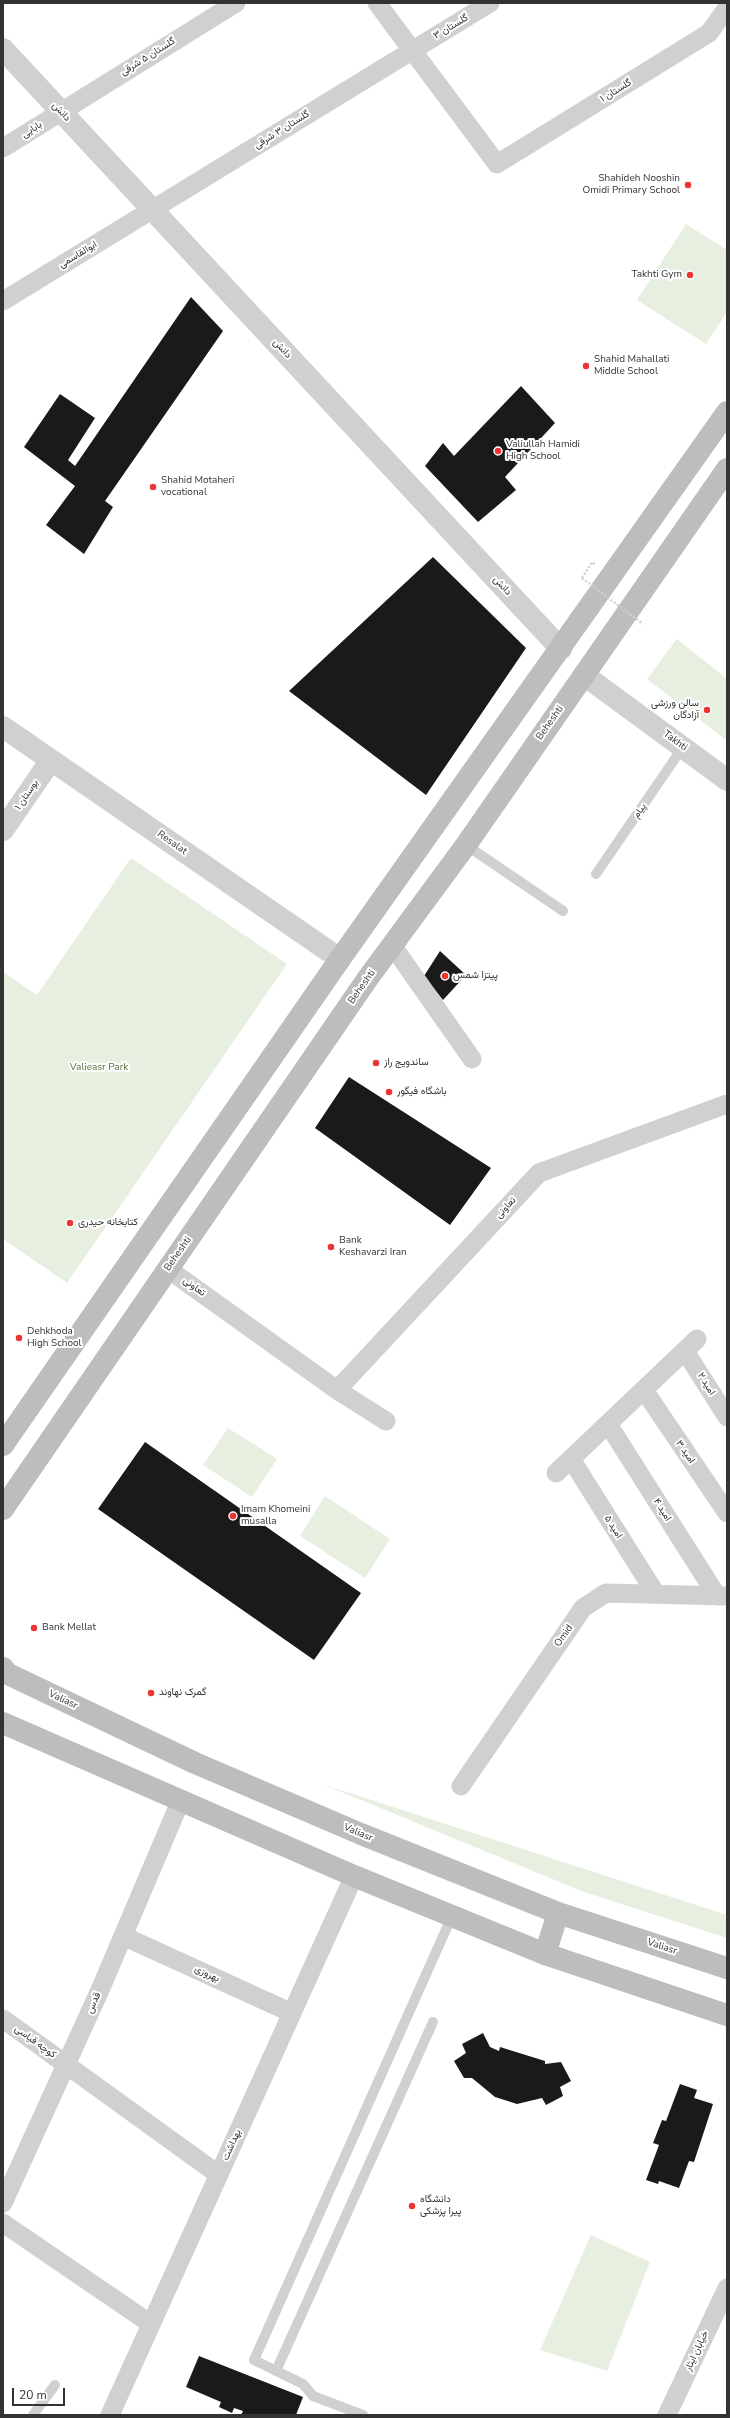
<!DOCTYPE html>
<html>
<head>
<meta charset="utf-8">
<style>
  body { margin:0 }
  #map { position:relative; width:730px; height:2418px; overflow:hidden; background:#fff; font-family:"Nunito Sans",sans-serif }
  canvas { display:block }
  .frame { position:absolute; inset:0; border:4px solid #333; pointer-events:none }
  .scale { position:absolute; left:12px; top:2388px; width:53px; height:18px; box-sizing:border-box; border:2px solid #333; border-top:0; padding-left:5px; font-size:12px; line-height:14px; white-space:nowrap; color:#333; -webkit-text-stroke:3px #fff; paint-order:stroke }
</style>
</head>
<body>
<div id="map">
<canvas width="730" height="2418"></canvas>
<div class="frame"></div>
<div class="scale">20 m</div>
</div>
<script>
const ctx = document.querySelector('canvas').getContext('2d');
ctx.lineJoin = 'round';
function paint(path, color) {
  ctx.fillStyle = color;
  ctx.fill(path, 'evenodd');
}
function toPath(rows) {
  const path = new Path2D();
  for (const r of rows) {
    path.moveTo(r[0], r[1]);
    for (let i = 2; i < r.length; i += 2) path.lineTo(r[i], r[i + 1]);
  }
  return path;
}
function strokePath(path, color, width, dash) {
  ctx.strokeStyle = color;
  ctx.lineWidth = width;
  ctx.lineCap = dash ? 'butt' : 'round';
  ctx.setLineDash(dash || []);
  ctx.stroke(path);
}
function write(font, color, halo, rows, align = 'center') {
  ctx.font = font + ' "Nunito Sans",Vazirmatn,sans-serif';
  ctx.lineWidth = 4;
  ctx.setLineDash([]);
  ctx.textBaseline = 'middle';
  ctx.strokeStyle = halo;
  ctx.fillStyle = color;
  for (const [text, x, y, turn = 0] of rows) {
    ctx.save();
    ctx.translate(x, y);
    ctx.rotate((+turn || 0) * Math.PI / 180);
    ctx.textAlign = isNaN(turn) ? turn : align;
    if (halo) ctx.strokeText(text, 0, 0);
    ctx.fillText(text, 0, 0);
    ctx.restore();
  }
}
paint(toPath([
  [686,224,727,250,727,312,706,344,637,300],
  [677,639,727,679,727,741,647,679],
  [131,858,287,964,67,1283,3,1239,3,972,37,995],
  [228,1428,277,1459,252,1497,203,1465],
  [325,1496,390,1539,365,1578,300,1536],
  [322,1784,727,1915,727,1938,584,1892],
  [591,2235,650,2262,607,2371,540,2350]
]), '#e7efe1');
paint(toPath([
  [191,297,223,331,105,501,113,507,84,554,46,525,75,486,24,447,60,394,95,418,68,460,75,466],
  [521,386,555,423,505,477,516,490,478,522,425,466,443,443,454,456],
  [433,557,526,648,426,795,289,691],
  [440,951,466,975,443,1000,424,976],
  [349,1077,491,1168,450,1225,315,1128],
  [145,1442,361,1593,314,1660,98,1509],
  [483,2033,490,2047,499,2051,500,2047,545,2061,545,2064,561,2062,571,2081,560,2087,563,2096,546,2105,542,2098,517,2104,495,2097,472,2078,464,2078,454,2061,466,2053,462,2044],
  [680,2084,697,2090,694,2098,713,2104,694,2162,689,2161,679,2188,659,2181,658,2184,646,2180,659,2145,653,2143,662,2120,666,2121],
  [199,2356,303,2397,296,2415,241,2415,243,2411,234,2408,232,2413,219,2407,221,2402,186,2387]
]), '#1a1a1a');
strokePath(toPath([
  [582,578,592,562,596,565]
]), '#d0d0d0', 2.5, [2, 2]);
strokePath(toPath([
  [466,845,563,911],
  [596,874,683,747],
  [276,2371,433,2022],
  [33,2415,55,2385],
  [363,2415,313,2396,303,2384,254,2360,452,1916]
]), '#d0d0d0', 10);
strokePath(toPath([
  [377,3,497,164,709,33,727,8],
  [3,148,236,3],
  [3,301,490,3],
  [392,945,472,1059],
  [168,1269,337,1390,386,1421],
  [685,1351,727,1417],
  [337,1390,539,1173,727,1104],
  [644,1390,727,1513],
  [608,1424,717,1596],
  [571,1459,656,1594],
  [556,1473,697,1339],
  [461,1786,583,1608,606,1593,727,1596],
  [123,1936,292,2013],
  [3,2019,219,2175],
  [3,2203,100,1990,180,1802],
  [3,2223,151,2324],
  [110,2415,354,1876],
  [667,2415,727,2288]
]), '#d0d0d0', 19);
strokePath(toPath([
  [3,49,561,649],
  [584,675,727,780],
  [3,727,340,959],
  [3,830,51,760]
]), '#d0d0d0', 22);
strokePath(toPath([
  [3,1445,340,959,727,412],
  [3,1509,368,978,466,845,727,469],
  [3,1668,8,1674,195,1763,361,1834,558,1913,727,1968],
  [3,1723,354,1876,545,1954,727,2015],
  [545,1954,558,1913]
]), '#bdbdbd', 22);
strokePath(toPath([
  [582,578,643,624]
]), '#d0d0d0', 2.5, [2, 2]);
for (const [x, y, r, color] of [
  [688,185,4,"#eb3433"],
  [690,275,4,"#eb3433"],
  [586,366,4,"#eb3433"],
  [498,451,4,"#eb3433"],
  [153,487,4,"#eb3433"],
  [707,710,4,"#eb3433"],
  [445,976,4,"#eb3433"],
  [376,1063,4,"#eb3433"],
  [389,1092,4,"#eb3433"],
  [70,1223,4,"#eb3433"],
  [331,1247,4,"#eb3433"],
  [19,1338,4,"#eb3433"],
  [233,1516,4,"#eb3433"],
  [34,1628,4,"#eb3433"],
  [151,1693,4,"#eb3433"],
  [412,2206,4,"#eb3433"]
]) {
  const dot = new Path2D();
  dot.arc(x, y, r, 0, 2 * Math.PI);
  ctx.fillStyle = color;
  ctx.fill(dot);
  strokePath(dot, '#fff', 1.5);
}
write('10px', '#333', '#fff', [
  ["گلستان ۳",451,27,-31],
  ["گلستان ۵ شرقی",148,57,-32],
  ["گلستان ۱",616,91,-32],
  ["دانش",61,112,47],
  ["بابایی",32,130,-33],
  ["گلستان ۳ شرقی",282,130,-32],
  ["ابوالقاسمی",78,255,-31],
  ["دانش",282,349,47],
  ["دانش",502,586,47],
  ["Beheshti",550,723,-55],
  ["Takhti",675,741,36],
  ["بوستان ۱",27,795,-56],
  ["پیام",640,811,-56],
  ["Resalat",172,843,35],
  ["Beheshti",362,987,-55],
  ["تعاونی",506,1208,-47],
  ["Beheshti",178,1254,-55],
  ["تعاونی",194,1287,36],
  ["امید ۲",706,1384,58],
  ["امید ۳",685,1452,56],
  ["امید ۴",662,1510,58],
  ["امید ۵",613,1527,58],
  ["Omid",564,1636,-55],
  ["Valiasr",63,1700,25],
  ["Valiasr",358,1833,23],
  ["Valiasr",662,1947,18],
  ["بهروزی",207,1974,25],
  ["قدس",94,2003,-66],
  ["کوچه قیاسی",35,2042,36],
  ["بهداشت",232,2145,-66],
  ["خیابان ایثار",697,2351,-65]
]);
write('10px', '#333', '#fff', [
  ["Shahideh Nooshin",680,179,"right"],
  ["Omidi Primary School",680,191,"right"],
  ["Takhti Gym",682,275,"right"],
  ["Shahid Mahallati",594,360],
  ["Middle School",594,372],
  ["Valiullah Hamidi",506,445],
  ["High School",506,457],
  ["Shahid Motaheri",161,481],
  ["vocational",161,493],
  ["سالن ورزشی",699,704,"right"],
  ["آزادگان",699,716,"right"],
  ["پیتزا شمس",453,976],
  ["ساندویج راز",384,1063],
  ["باشگاه فیگور",397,1092],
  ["کتابخانه حیدری",78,1223],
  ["Bank",339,1241],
  ["Keshavarzi Iran",339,1253],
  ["Dehkhoda",27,1332],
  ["High School",27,1344],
  ["Imam Khomeini",241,1510],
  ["musalla",241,1522],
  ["Bank Mellat",42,1628],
  ["گمرک نهاوند",159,1693],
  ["دانشگاه",420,2200],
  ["پیرا پزشکی",420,2212]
], 'left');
write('10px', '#51713d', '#fff', [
  ["Valieasr Park",99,1068]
]);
</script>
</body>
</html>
